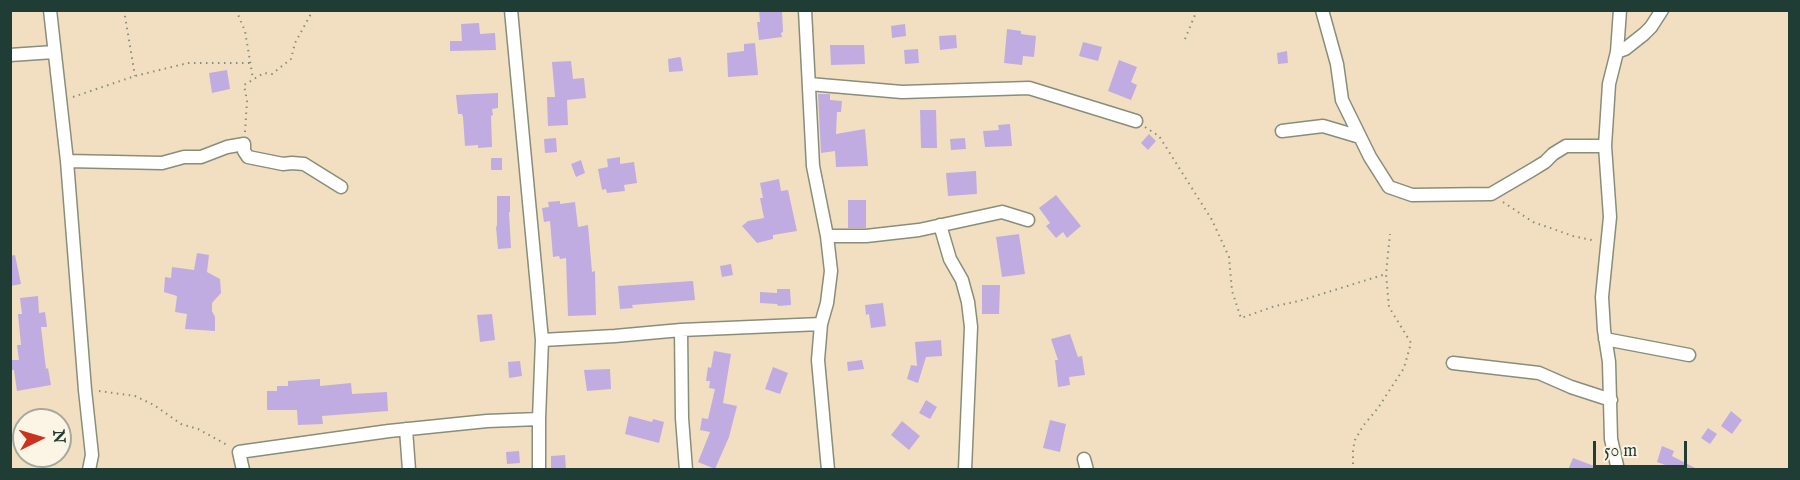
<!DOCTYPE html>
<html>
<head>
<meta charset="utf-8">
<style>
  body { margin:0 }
  #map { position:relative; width:1800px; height:480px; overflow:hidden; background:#f2dfc1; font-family:"IM FELL English",serif }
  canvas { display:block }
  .frame { position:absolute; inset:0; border:12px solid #1f3d34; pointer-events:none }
  .north { position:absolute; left:12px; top:408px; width:60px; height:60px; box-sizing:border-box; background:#fcf5e5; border:2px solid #a4ab9e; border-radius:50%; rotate:85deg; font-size:16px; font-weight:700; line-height:24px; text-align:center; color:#1f3d34 }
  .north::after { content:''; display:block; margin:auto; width:21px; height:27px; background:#c8321e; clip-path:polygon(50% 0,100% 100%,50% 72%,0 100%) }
  .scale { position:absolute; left:1593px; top:441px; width:94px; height:27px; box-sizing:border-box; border:3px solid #1f3d34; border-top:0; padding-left:8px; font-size:18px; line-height:21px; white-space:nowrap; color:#1f3d34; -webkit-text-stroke:4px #fcf5e5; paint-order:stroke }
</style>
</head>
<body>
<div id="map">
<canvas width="1800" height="480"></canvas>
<div class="frame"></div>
<div class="north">N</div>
<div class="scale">50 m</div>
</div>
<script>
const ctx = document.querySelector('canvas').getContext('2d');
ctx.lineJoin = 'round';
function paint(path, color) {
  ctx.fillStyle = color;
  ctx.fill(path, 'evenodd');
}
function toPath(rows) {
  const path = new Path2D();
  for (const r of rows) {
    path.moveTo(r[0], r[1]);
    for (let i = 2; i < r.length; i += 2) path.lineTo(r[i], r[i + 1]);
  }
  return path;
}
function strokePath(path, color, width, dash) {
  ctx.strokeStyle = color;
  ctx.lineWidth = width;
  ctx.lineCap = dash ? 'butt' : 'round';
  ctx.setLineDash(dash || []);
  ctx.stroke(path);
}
paint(toPath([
  [759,10,782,10,783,32,781,33,782,37,759,40,757,22,760,22],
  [479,23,480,34,495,33,496,50,450,51,450,41,462,41,461,24],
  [905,24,906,36,892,38,891,26],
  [1007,29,1021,31,1021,34,1036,36,1034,57,1023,56,1022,65,1004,63],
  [956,35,957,48,940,50,939,36],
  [1083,42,1102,47,1098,61,1079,56],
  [755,43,758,75,728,77,727,53,744,51,744,44],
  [830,45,864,45,865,64,831,65],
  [918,49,919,63,905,64,904,50],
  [1287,51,1288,63,1278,64,1277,53],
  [680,57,681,58,683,71,669,72,668,59],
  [1119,60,1137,67,1131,82,1137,85,1131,100,1108,91],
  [571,61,573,79,584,78,586,98,567,100,568,125,548,126,547,97,555,97,552,62],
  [227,70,230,89,212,93,209,73],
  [498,93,498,108,492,109,493,115,491,116,492,147,478,148,478,145,465,146,463,117,462,114,458,114,456,95],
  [818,94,830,94,830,100,842,101,841,112,837,112,836,134,865,129,868,166,836,167,835,151,821,153],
  [920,110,936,110,937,148,921,148],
  [1010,124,1012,146,985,147,983,131,999,130,998,125],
  [1149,134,1156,141,1148,150,1141,143],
  [556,138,557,152,545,153,544,139],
  [965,138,966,149,951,150,950,139],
  [620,157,620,164,634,162,637,183,624,185,625,191,607,193,606,189,602,190,598,169,608,167,607,159],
  [491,158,502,158,502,170,491,170],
  [581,160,585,173,576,177,571,164],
  [976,171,977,194,948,196,946,173],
  [779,179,781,191,788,190,797,231,773,235,773,239,757,243,742,226,748,221,764,218,760,198,763,198,760,183],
  [1056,195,1081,226,1067,238,1063,232,1056,238,1046,226,1050,223,1039,208],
  [497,196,510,196,510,212,509,212,511,248,498,249,496,227,497,226],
  [848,200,866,200,866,228,848,228],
  [560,201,560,204,575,202,578,227,588,225,592,272,595,271,596,315,568,316,566,258,560,259,559,256,553,257,550,221,544,222,542,208,549,207,548,202],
  [1019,234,1025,274,1002,277,996,237],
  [197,253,209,255,207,272,220,279,221,293,212,303,212,311,215,317,215,331,185,329,187,314,175,312,177,296,164,292,165,277,171,278,172,267,194,270],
  [15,255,21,284,10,286,10,256],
  [731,264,733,275,722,277,720,266],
  [693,281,695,300,632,305,633,308,620,309,618,286],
  [982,285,1000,285,999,314,982,314],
  [777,289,790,289,791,305,778,306,777,304,760,303,760,292,777,293],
  [38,296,39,313,45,312,47,327,41,327,46,369,48,368,51,385,17,391,14,370,10,370,10,360,19,360,17,345,21,345,18,314,22,314,20,298],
  [883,303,886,326,871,328,869,314,866,315,865,305],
  [492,314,495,340,480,342,477,315],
  [1070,334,1078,357,1082,356,1085,375,1069,377,1070,385,1058,387,1055,360,1058,360,1051,339],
  [941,340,942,356,926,357,918,383,907,379,911,365,917,366,915,342],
  [714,351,731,354,723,403,737,406,729,437,715,469,698,462,710,432,700,430,702,418,708,419,715,389,709,388,710,381,706,381,708,367,711,368],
  [862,360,864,369,848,371,847,362],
  [520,361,522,376,509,378,508,362],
  [773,367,788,373,780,394,765,389],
  [610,369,611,389,587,391,584,370],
  [320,379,320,386,351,383,352,394,387,392,388,411,322,416,323,424,298,425,297,410,267,410,267,391,277,391,277,386,288,386,288,381],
  [926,400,937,407,930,419,919,413],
  [1731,411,1742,420,1732,434,1721,426],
  [629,416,652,422,653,419,664,422,659,443,625,434],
  [1050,420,1066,424,1060,452,1043,448],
  [902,421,920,436,909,450,891,435],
  [1708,428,1717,434,1710,444,1701,438],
  [1662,446,1674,451,1672,456,1699,470,1679,470,1657,462],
  [519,451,520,463,507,464,506,452],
  [565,455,566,470,551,470,551,456],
  [1573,458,1602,469,1602,470,1568,470]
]), '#c0ace0');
const street = toPath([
  [50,10,67,161,85,390,92,455,89,470],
  [805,10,813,166,827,236,831,271,827,303,821,324,818,360,828,470],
  [1322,10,1337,64,1342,100,1370,157,1389,187,1412,195,1491,194,1532,170,1545,162,1553,154,1566,146,1605,146],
  [1617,52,1625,49,1644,34,1651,27,1662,10],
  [10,55,54,52],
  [809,84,902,92,1029,88,1136,121],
  [1282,131,1323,126,1360,137],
  [67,161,162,163,184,157,201,157,227,147,244,144,244,151,248,157,283,164,292,163,304,164,341,187],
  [940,225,950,259,962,280,968,302,971,327,965,470],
  [827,236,866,236,919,230,1002,212,1028,220],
  [681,330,821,324],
  [1605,339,1689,355],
  [542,340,615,336,681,330,682,418,686,470],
  [1453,363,1539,373,1571,387,1611,400],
  [539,419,539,470],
  [406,429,409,470],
  [1084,459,1087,470],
  [243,470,239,452,389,431,487,421,539,419,542,340,511,10],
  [1618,470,1611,439,1609,362,1604,330,1602,297,1610,217,1605,146,1609,84,1617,52,1620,10]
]);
strokePath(street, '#888e7a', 15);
strokePath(toPath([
  [124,10,135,76],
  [236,10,245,31,253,79],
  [1185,39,1197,10],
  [73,97,135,76,188,63,250,63],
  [1145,127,1159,136,1212,220,1229,257,1232,291,1241,318,1275,306,1299,301,1386,274],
  [245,132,247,101,244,85,264,73,272,74,291,59,295,43,313,10],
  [1503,202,1533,222,1573,236,1596,241],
  [99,391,135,396,154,405,181,424,198,429,229,446],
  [1353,470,1353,449,1355,440,1363,426,1378,408,1404,368,1411,343,1389,307,1386,274,1390,234]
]), '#888e7a', 2, [1.5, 4.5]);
strokePath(street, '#fff', 12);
</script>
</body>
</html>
